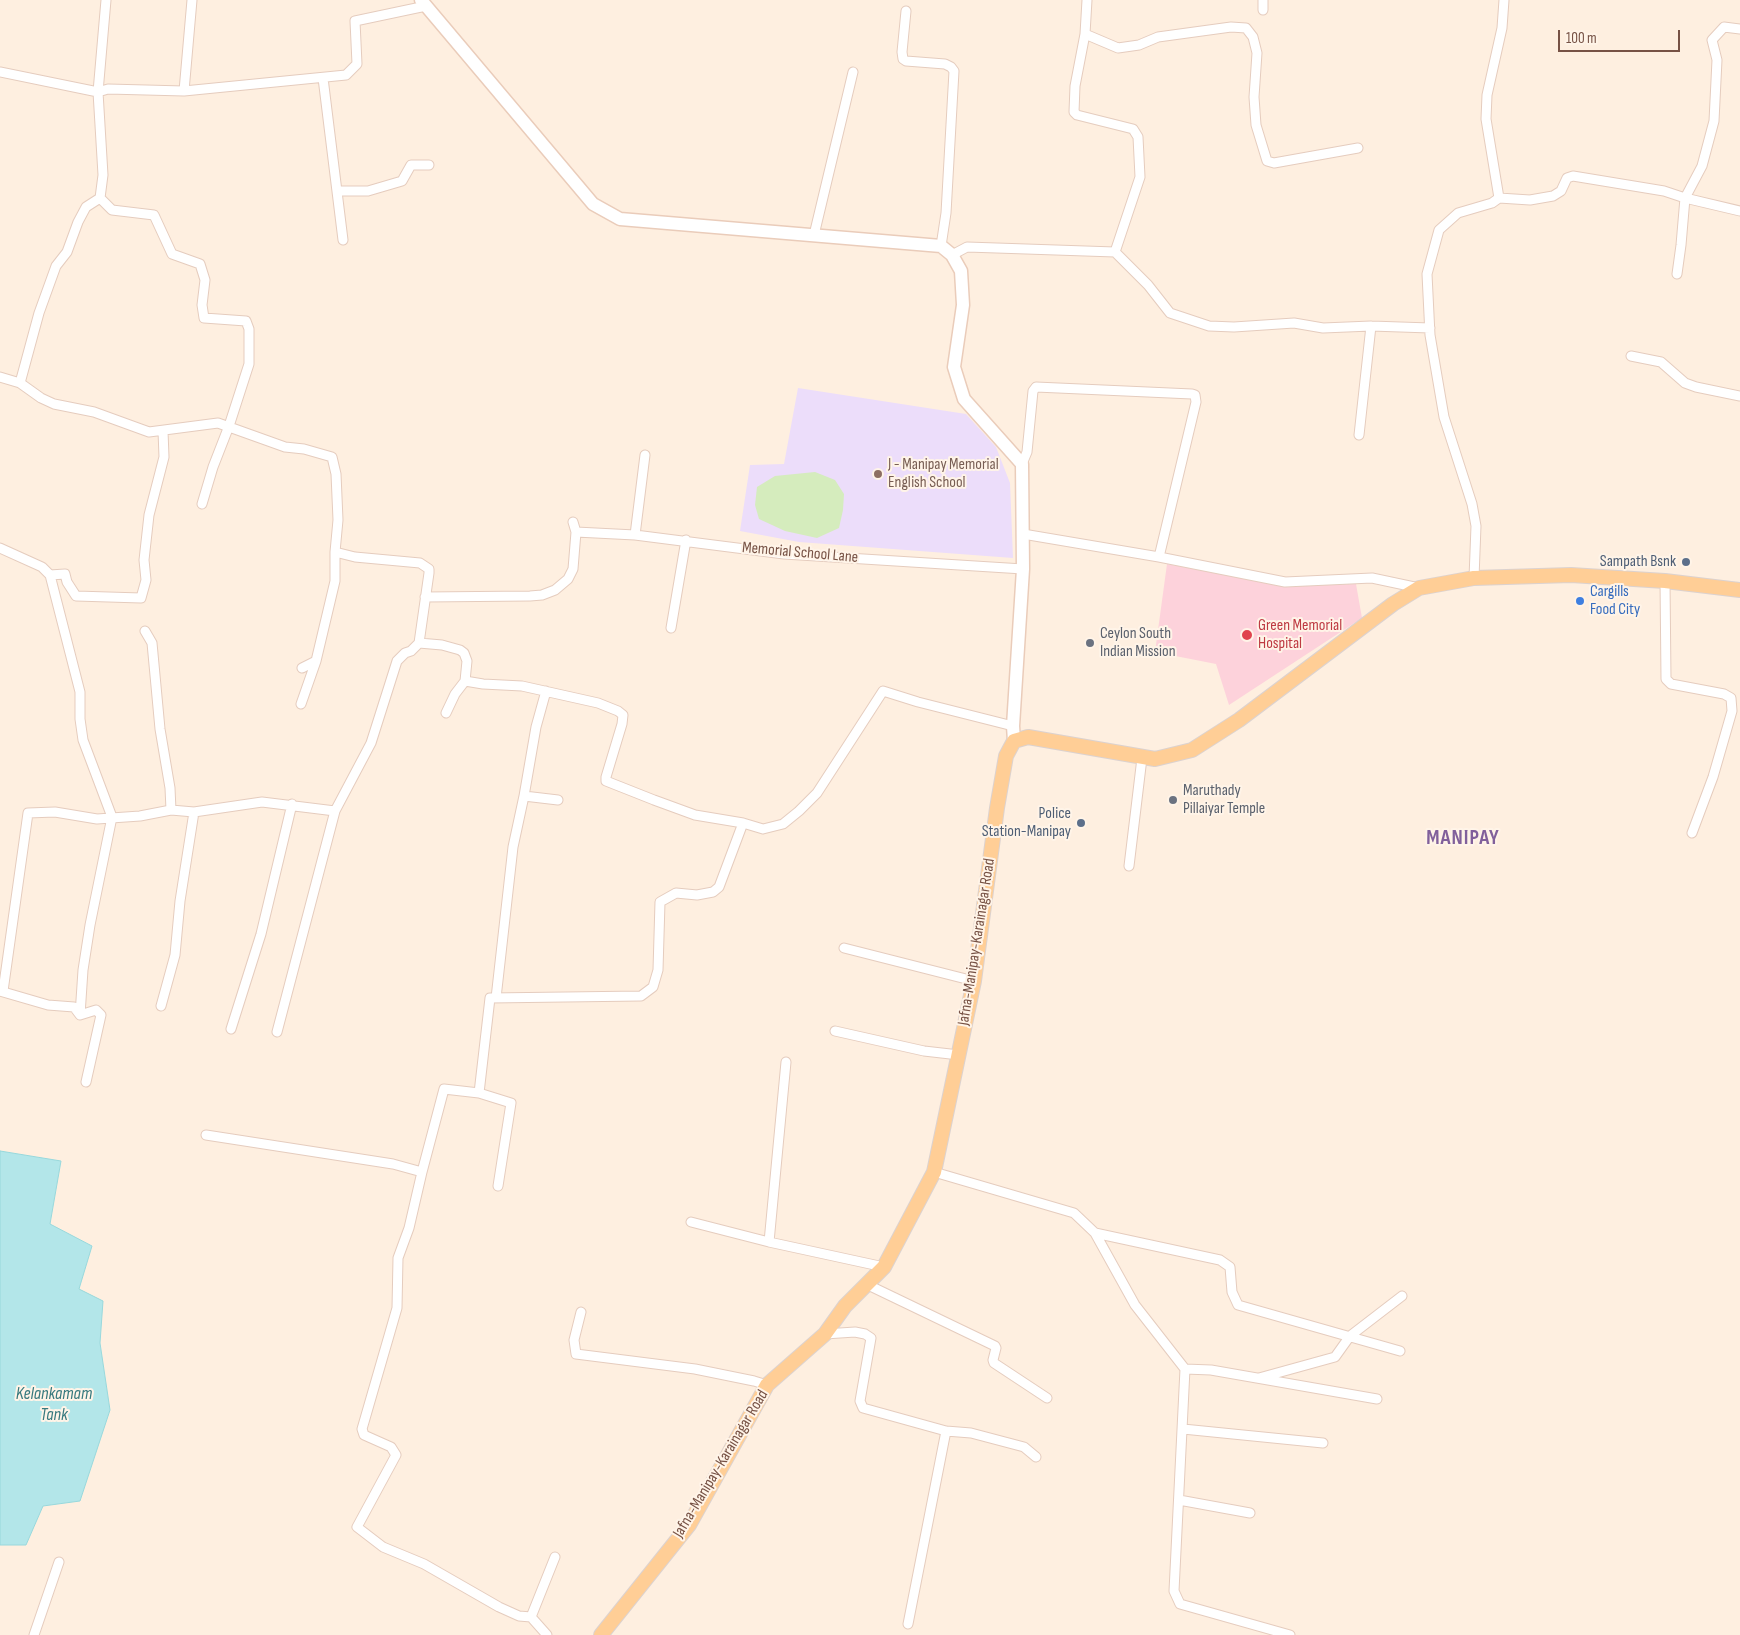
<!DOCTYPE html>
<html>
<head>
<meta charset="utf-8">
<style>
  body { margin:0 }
  #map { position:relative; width:1740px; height:1635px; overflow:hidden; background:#feefe0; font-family:"Sofia Sans Condensed",sans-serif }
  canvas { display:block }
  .scale { position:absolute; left:1558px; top:30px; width:122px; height:22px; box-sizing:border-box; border:2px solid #775245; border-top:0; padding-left:6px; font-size:15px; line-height:18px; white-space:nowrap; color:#775245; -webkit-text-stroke:4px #fff4e8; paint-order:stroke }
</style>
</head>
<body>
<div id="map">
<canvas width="1740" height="1635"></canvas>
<div class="scale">100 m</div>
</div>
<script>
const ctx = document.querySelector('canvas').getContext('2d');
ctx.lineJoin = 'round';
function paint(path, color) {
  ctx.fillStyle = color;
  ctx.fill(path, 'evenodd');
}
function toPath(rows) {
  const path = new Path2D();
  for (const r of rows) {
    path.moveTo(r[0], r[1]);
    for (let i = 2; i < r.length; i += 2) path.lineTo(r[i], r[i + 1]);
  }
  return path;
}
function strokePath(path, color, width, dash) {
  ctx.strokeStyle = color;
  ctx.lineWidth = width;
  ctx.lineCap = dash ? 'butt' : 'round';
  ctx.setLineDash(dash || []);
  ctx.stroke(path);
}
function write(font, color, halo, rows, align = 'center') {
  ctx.font = font + ' "Sofia Sans Condensed",sans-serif';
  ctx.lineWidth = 4;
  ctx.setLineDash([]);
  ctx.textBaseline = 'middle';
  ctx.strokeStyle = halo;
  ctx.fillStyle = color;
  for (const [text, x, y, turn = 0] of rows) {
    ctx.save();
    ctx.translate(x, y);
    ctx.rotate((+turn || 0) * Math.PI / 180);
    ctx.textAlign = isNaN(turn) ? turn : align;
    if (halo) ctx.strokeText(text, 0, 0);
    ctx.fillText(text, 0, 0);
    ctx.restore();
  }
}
paint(toPath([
  [798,388,966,414,996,447,1010,483,1013,558,799,542,740,531,750,465,784,464]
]), '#ecddfa');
paint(toPath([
  [1167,564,1284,586,1356,584,1362,618,1229,705,1216,664,1155,652]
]), '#fdd2db');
paint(toPath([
  [815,472,835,480,844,494,843,510,839,528,817,538,785,531,759,519,755,505,757,487,775,476]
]), '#d5ecbd');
const water = toPath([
  [0,1151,61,1161,50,1224,92,1246,79,1289,103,1301,100,1343,110,1410,80,1501,43,1506,26,1545,0,1545,0,1151]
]);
paint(water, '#b3e6e9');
strokePath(water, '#98d8dc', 1);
const street = toPath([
  [1263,10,1263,0],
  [906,11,902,52,903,59,906,61,945,64,951,67,954,71,946,213,941,246],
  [1740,29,1724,27,1712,40,1717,60,1714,121,1702,166,1685,198,1740,211],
  [1085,34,1118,48,1139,45,1158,37,1231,27,1246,28,1253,37,1257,53,1254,97,1256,125,1267,161,1274,163,1358,148],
  [0,72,98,92,108,89,184,91,346,75,357,64,355,21,426,6],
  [323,78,343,240],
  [184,91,192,0],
  [338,191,368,191,402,181,411,165,429,165],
  [100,198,112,210,154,215,172,254,200,264,205,280,202,305,204,318,246,321,249,329,249,364,229,426,213,467,202,504],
  [1499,198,1530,200,1553,196,1561,191,1567,178,1573,176,1664,191,1685,198,1681,245,1677,274],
  [814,235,853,72],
  [1115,252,1148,285,1170,313,1209,326,1234,327,1294,323,1323,328,1371,326,1430,328],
  [952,255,967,247,1115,252,1140,177,1138,137,1133,129,1077,115,1074,112,1075,86,1085,34,1087,0],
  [1631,356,1661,362,1685,383,1696,387,1740,396],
  [0,377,20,383,41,398,54,404,94,412,149,432,218,423,285,447,304,449,332,457,336,474,338,520,335,552,355,557,420,563,429,569,429,573,419,643,411,651,405,653,397,661,371,743,335,811,277,1032],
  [20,383,39,313,56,266,67,252,78,222,86,207,100,198,103,175,98,92,106,0],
  [1359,435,1371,326],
  [1022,464,1027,452,1033,391,1036,387,1192,394,1195,395,1196,402,1159,557],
  [576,532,635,535,784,554,1023,569],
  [1023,534,1159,557,1285,582,1372,578,1419,588],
  [635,535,645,455],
  [0,548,42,567,50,575,80,692,80,719,83,740,112,817,90,925,83,970,80,1015],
  [50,575,65,574,67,582,76,596,141,598,146,580,144,560,149,515,164,457,163,431],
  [1474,578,1476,526,1472,504,1444,417,1430,335,1427,274,1439,230,1458,213,1492,203,1499,198,1486,119,1487,95,1502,28,1504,0],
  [1665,581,1666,679,1671,684,1724,694,1731,698,1732,711,1713,777,1692,833],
  [425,597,530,596,542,595,555,590,568,579,573,569,576,532,573,522],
  [671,628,686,540],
  [145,631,152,643,160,729,170,788,171,810],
  [419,643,442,645,460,650,464,653,467,661,465,681,483,684,522,686,598,703,618,711,623,715,622,724,606,777,606,781,654,800,695,815,743,823],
  [302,668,316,661,335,581,335,552],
  [301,704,316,661],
  [446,713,455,694,465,681],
  [524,796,536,727,546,691],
  [1129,866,1142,758],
  [844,948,974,981],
  [0,991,48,1005,74,1007,80,1015,96,1010,101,1015,86,1082],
  [3,991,28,813,55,812,97,819,140,816,171,810,194,812,262,802,335,811],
  [496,998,513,847,524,796,558,800],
  [161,1006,175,955,180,901,194,812],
  [231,1029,261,934,292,804],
  [835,1031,924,1051,959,1055],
  [786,1062,769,1242,884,1267],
  [479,1093,490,998,641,996,653,987,658,970,660,902,676,893,697,895,713,892,719,887,743,823,763,829,783,824,799,811,817,793,883,691,918,702,1013,726],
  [206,1135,393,1164,422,1172],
  [934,1172,1074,1213,1095,1233,1135,1305,1185,1369,1174,1591,1180,1604,1290,1635],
  [498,1186,511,1103,479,1093,444,1089,422,1172,409,1228,398,1258,397,1308,362,1429,364,1435,391,1447,396,1455,357,1527,383,1547,424,1564,499,1607,519,1616,531,1617,547,1635],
  [691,1222,769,1242],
  [1095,1233,1220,1260,1230,1267,1232,1292,1238,1305,1400,1351],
  [866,1284,995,1346,996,1348,993,1360,994,1363,1047,1398],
  [581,1312,574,1340,576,1354,695,1369,754,1381,767,1385],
  [825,1334,855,1332,865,1334,871,1338,860,1401,863,1408,946,1431,971,1433,1024,1447,1036,1457],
  [1185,1369,1211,1370,1377,1399],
  [1259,1378,1335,1357,1350,1336,1402,1296],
  [1183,1429,1323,1443],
  [1179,1500,1250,1513],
  [531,1617,555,1557],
  [908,1624,946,1431],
  [34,1635,59,1562]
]);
const secondary = toPath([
  [421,0,593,204,620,219,941,246,952,255,961,271,963,305,954,367,964,399,1022,464,1023,569,1013,726,1014,741]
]);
const primary = toPath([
  [601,1635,689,1525,767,1385,825,1334,845,1306,884,1267,934,1172,974,981,997,808,1006,756,1014,741,1028,737,1155,759,1192,750,1239,720,1393,604,1419,588,1474,578,1571,575,1665,581,1740,590]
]);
strokePath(street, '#e5ccbe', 11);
strokePath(secondary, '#eaccba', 15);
strokePath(primary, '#dcd2cf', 16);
strokePath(street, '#fff', 9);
strokePath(secondary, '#fff', 12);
strokePath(primary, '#ffce96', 14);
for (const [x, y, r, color] of [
  [878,474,5,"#8d6e63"],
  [1686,562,5,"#5c6f8a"],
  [1580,601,5,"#3f7fe0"],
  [1247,635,6,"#e0444e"],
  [1090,643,5,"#6b7280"],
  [1173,800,5,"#6b7280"],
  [1081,823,5,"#5c6f8a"]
]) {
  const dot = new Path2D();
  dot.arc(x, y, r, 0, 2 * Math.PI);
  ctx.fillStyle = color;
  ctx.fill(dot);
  strokePath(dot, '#fff4e8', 2);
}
write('16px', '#785e54', '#fff4e8', [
  ["J - Manipay Memorial",888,465],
  ["English School",888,483]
], 'left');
write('16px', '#775245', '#fff4e8', [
  ["Memorial School Lane",800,553,5],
  ["Jafna-Manipay-Karainagar Road",977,942,-81],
  ["Jafna-Manipay-Karainagar Road",721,1464,-59]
]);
write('16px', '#4e5e75', '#fff4e8', [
  ["Sampath Bsnk",1676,562],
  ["Police",1071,814],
  ["Station-Manipay",1071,832]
], 'right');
write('16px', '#366cbe', '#fff4e8', [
  ["Cargills",1590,592],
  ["Food City",1590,610]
], 'left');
write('16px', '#be3a42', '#fff4e8', [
  ["Green Memorial",1258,626],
  ["Hospital",1258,644]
], 'left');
write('16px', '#5b616d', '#fff4e8', [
  ["Ceylon South",1100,634],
  ["Indian Mission",1100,652],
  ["Maruthady",1183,791],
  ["Pillaiyar Temple",1183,809]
], 'left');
write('italic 18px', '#37797e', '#fff4e8', [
  ["Kelankamam",54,1394],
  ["Tank",54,1415]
]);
ctx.letterSpacing = '1px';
write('bold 21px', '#81609b', '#fff4e8', [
  ["MANIPAY",1463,839]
]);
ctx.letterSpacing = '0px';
</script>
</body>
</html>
